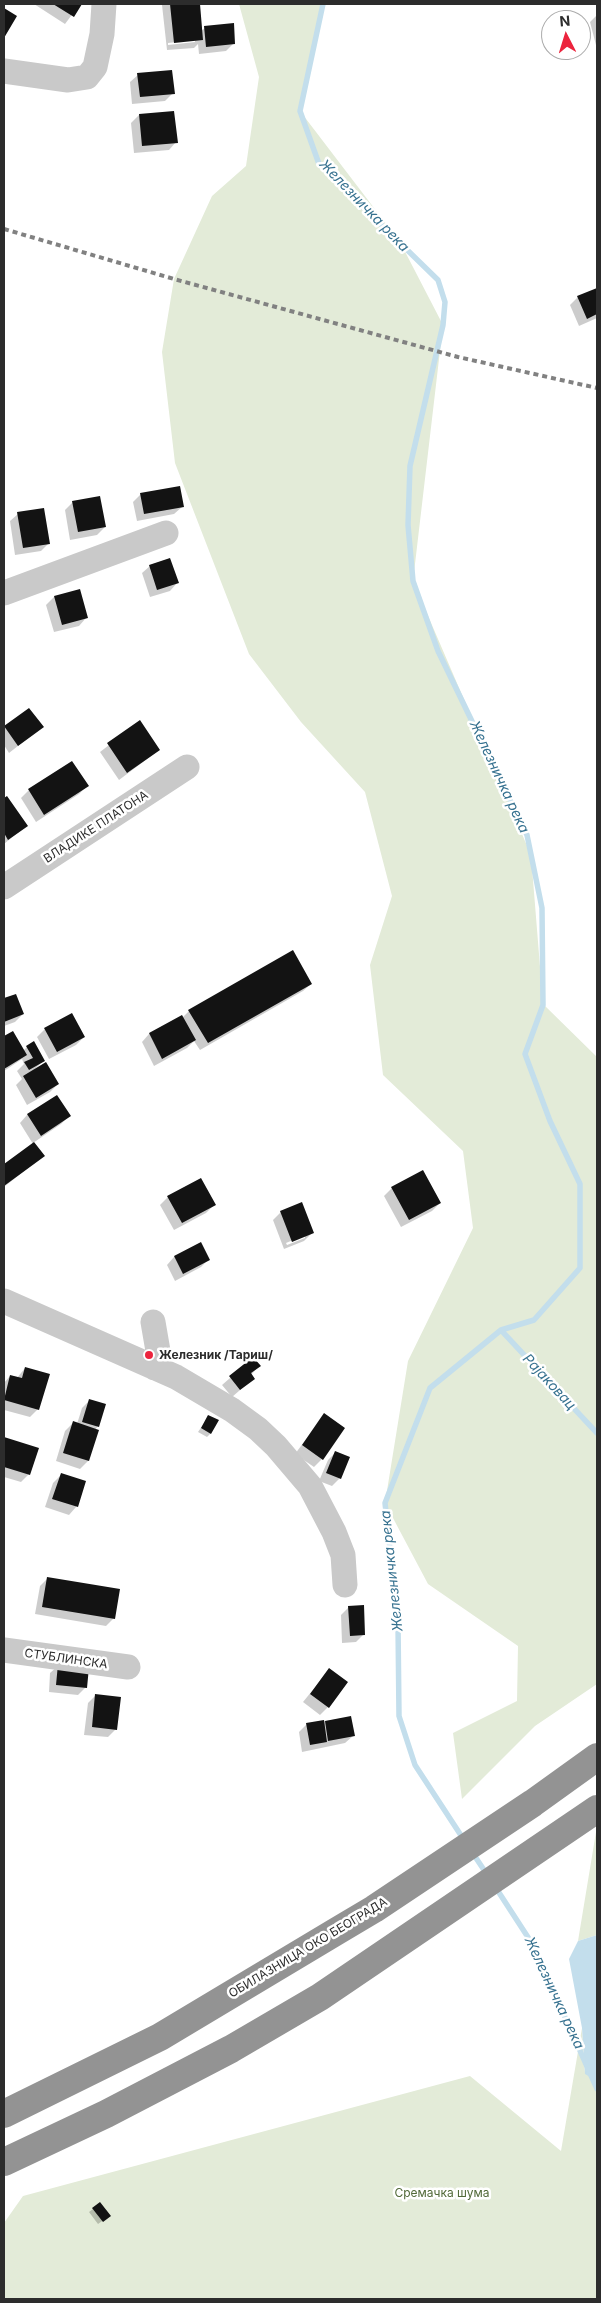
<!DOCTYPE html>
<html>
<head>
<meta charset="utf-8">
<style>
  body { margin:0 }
  #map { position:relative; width:601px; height:2303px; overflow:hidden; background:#fff; font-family:Inter,sans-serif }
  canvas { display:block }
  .frame { position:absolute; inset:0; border:5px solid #2c2c2c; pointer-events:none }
  .north { position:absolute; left:541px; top:10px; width:50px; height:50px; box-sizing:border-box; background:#fff; border:1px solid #ababab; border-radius:50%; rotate:355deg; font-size:14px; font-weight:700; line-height:20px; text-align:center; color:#2c2c2c }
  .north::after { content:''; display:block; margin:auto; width:18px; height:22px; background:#ec243d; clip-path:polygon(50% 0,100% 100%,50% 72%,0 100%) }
</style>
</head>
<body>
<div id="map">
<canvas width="601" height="2303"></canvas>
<div class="frame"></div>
<div class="north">N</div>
</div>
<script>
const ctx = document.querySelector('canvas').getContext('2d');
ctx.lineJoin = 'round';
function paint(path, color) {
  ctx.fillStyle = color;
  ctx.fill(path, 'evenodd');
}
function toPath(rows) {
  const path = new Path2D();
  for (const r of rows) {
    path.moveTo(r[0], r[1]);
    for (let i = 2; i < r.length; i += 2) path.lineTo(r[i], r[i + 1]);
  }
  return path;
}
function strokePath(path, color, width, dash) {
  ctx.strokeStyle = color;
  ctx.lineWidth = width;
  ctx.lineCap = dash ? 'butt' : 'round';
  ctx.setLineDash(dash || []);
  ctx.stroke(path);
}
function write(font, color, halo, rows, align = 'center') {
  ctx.font = font + ' Inter,sans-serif';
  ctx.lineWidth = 5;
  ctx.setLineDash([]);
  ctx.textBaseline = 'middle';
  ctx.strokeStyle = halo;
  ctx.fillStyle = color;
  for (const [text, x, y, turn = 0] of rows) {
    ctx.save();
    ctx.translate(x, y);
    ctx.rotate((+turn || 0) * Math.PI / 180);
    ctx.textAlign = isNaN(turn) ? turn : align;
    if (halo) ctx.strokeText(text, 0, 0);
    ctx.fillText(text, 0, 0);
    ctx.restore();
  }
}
paint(toPath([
  [239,4,323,4,300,111,400,242,443,325,413,581,531,855,543,1004,597,1057,597,1684,535,1726,462,1799,453,1733,517,1701,518,1646,428,1584,385,1503,408,1361,473,1228,463,1151,383,1075,370,965,392,896,365,792,301,722,249,654,175,463,162,352,174,279,212,196,246,166,259,77],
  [597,1831,597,1935,578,1941,596,1832],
  [582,2028,585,2073,597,2081,597,2299,4,2299,4,2223,23,2196,470,2076,561,2151]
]), '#e3ebd8');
paint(toPath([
  [597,1935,597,2081,585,2074,582,2028,569,1959,578,1941]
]), '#c3deec');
paint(toPath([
  [34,4,80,4,65,24],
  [164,4,198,4,201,31,205,28,234,43,226,51,199,54,198,44,194,48,167,50,162,5],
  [195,40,195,42,168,45,168,43],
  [597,15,597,49,590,22],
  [138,75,173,93,165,101,132,104,130,82],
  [139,115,176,142,169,150,134,153,131,123],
  [597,289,597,318,579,326,570,305,578,297],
  [141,494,182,507,174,514,137,521,133,502],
  [73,502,105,527,97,535,70,540,65,510],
  [18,514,49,543,41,551,15,555,10,521],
  [150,566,177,583,170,591,150,597,142,573],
  [79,590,86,618,79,626,54,632,46,605,54,597],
  [29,709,42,727,9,753,4,745,4,728],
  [139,722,159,750,119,780,100,752],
  [72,763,87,786,79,794,36,822,21,798,29,790],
  [6,798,26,826,4,844,4,800],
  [311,984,303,991,200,1050,194,1041,187,1048,154,1066,142,1042,149,1034,182,1018,189,1011],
  [15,995,23,1014,15,1022,4,1026,4,1000],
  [45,1029,84,1037,76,1045,49,1059,37,1037],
  [13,1032,23,1051,27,1047,43,1061,35,1069,58,1084,50,1092,27,1105,16,1085,22,1079,17,1071,24,1064,22,1059,4,1071,4,1037],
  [56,1097,69,1116,61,1124,33,1143,43,1156,4,1187,4,1165,33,1144,20,1123,27,1115],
  [392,1188,440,1203,432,1211,401,1227,384,1196],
  [168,1197,214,1205,206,1213,174,1230,160,1205],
  [281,1212,312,1233,304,1241,284,1249,273,1220],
  [305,1235,305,1238,287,1245,286,1243],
  [200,1243,209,1259,201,1267,175,1281,167,1265,174,1257],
  [253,1358,259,1366,251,1375,254,1378,232,1397,222,1385],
  [25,1368,38,1409,30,1417,4,1410,4,1383,10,1376,17,1378],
  [90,1400,98,1426,95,1430,97,1431,88,1461,80,1469,56,1461,65,1431,73,1423,77,1424,82,1408],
  [324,1415,322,1459,314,1467,295,1454],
  [209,1416,210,1434,207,1437,198,1432],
  [4,1439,37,1449,29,1474,21,1482,4,1477],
  [336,1452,340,1478,332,1486,319,1481,328,1460],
  [61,1475,84,1482,76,1507,69,1515,45,1507,53,1483],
  [48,1578,114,1618,106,1626,35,1614,40,1586],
  [349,1607,364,1634,356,1642,342,1643,341,1615],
  [58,1666,86,1687,78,1695,49,1692,50,1673],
  [329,1670,328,1707,320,1715,303,1702],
  [96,1695,116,1729,108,1737,84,1735,88,1703],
  [350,1717,353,1736,345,1743,302,1752,299,1732,307,1724],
  [93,2209,105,2219,98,2224,89,2212]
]), '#0003');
strokePath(toPath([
  [323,4,300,111,319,164,438,280,445,302,443,325,410,466,408,525,413,581,438,651,527,835,542,908,543,1005,525,1054,550,1121,580,1184,580,1268,534,1320,501,1330,430,1388,385,1503,398,1623,399,1716,415,1765,464,1840],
  [501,1330,597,1433],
  [472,1852,488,1876],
  [496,1888,533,1945,597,2089]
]), '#c3deec', 5.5);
paint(toPath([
  [53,4,82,4,74,17],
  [170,4,200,4,203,40,174,43],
  [4,8,17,16,4,38],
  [234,23,235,44,206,47,204,26],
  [172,70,175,94,140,97,137,73],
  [174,111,178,143,142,146,139,114],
  [597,288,597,314,587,319,577,296],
  [180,486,184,507,144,514,140,493],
  [100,496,106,527,78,532,72,501],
  [44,508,50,544,23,548,17,512],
  [170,558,179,583,157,590,149,565],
  [80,589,88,618,62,625,54,596],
  [29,708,44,727,18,746,4,726],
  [140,720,160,750,127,773,107,743],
  [72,761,89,786,44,815,28,789],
  [7,796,28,826,8,840,4,833,4,798],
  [293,950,312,984,208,1043,188,1010],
  [16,994,24,1014,4,1022,4,998],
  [72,1013,85,1037,57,1052,44,1028],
  [182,1015,196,1040,162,1059,149,1033],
  [13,1031,27,1055,4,1069,4,1036],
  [34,1041,45,1061,29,1070,24,1062,33,1058,26,1046],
  [46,1062,59,1084,36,1098,23,1076],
  [57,1095,71,1116,41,1136,27,1114],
  [34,1142,45,1156,4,1186,4,1164],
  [423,1170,441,1203,409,1220,391,1187],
  [201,1178,216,1205,182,1223,167,1196],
  [302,1202,314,1233,292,1242,280,1211],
  [201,1242,210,1260,183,1274,174,1256],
  [253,1357,261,1366,251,1373,255,1379,240,1390,229,1376],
  [25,1367,50,1374,39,1410,4,1400,10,1375,22,1378],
  [89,1399,106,1404,99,1427,82,1422],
  [324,1413,345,1428,323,1460,302,1445],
  [208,1415,219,1420,211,1434,201,1428],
  [73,1421,99,1430,89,1461,63,1453],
  [4,1437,39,1448,30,1475,4,1467],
  [335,1451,350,1457,341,1479,326,1473],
  [61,1473,86,1481,78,1507,52,1499],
  [47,1577,120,1589,115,1619,42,1607],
  [364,1605,365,1635,350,1636,348,1606],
  [58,1664,89,1667,87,1688,56,1685],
  [329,1668,348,1682,329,1708,310,1694],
  [95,1694,121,1697,117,1730,92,1727],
  [351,1716,355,1736,328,1741,325,1721],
  [324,1720,327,1742,310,1745,306,1723],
  [100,2202,111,2216,103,2222,92,2208]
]), '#131313');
strokePath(toPath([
  [4,71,68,80,87,77,95,67,102,34,104,4],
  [4,593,166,533],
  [4,887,187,767],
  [4,1301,176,1377,232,1410,258,1429,276,1446,310,1486,334,1532,343,1555,345,1585],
  [153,1322,158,1351,155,1368],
  [4,1650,128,1667]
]), '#c9c9c9', 25);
strokePath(toPath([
  [4,2114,160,2037,337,1931,374,1909,533,1803,597,1757],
  [4,2162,106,2114,231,2049,320,1997,597,1809]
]), '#939393', 28);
strokePath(toPath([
  [4,229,174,279,458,357,597,388]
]), '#818181', 4, [5, 4]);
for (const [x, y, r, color] of [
  [149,1355,5,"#ec243d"]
]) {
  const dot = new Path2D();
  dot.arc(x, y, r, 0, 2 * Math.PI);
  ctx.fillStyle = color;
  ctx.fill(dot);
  strokePath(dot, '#fff', 2);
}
write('12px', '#2c2c2c', '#fff', [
  ["ВЛАДИКЕ ПЛАТОНА",96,827,-33],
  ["СТУБЛИНСКА",66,1659,8],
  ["ОБИЛАЗНИЦА ОКО БЕОГРАДА",308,1948,-31]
]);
write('bold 12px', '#2c2c2c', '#fff', [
  ["Железник /Тариш/",159,1355]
], 'left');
write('12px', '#516938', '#fff', [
  ["Сремачка шума",442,2193]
]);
write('italic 14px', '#377290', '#fff', [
  ["Железничка река",364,206,46],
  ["Железничка река",499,777,65],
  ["Рајаковац",549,1382,47],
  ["Железничка река",392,1571,-96],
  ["Железничка река",554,1993,65]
]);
</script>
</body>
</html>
